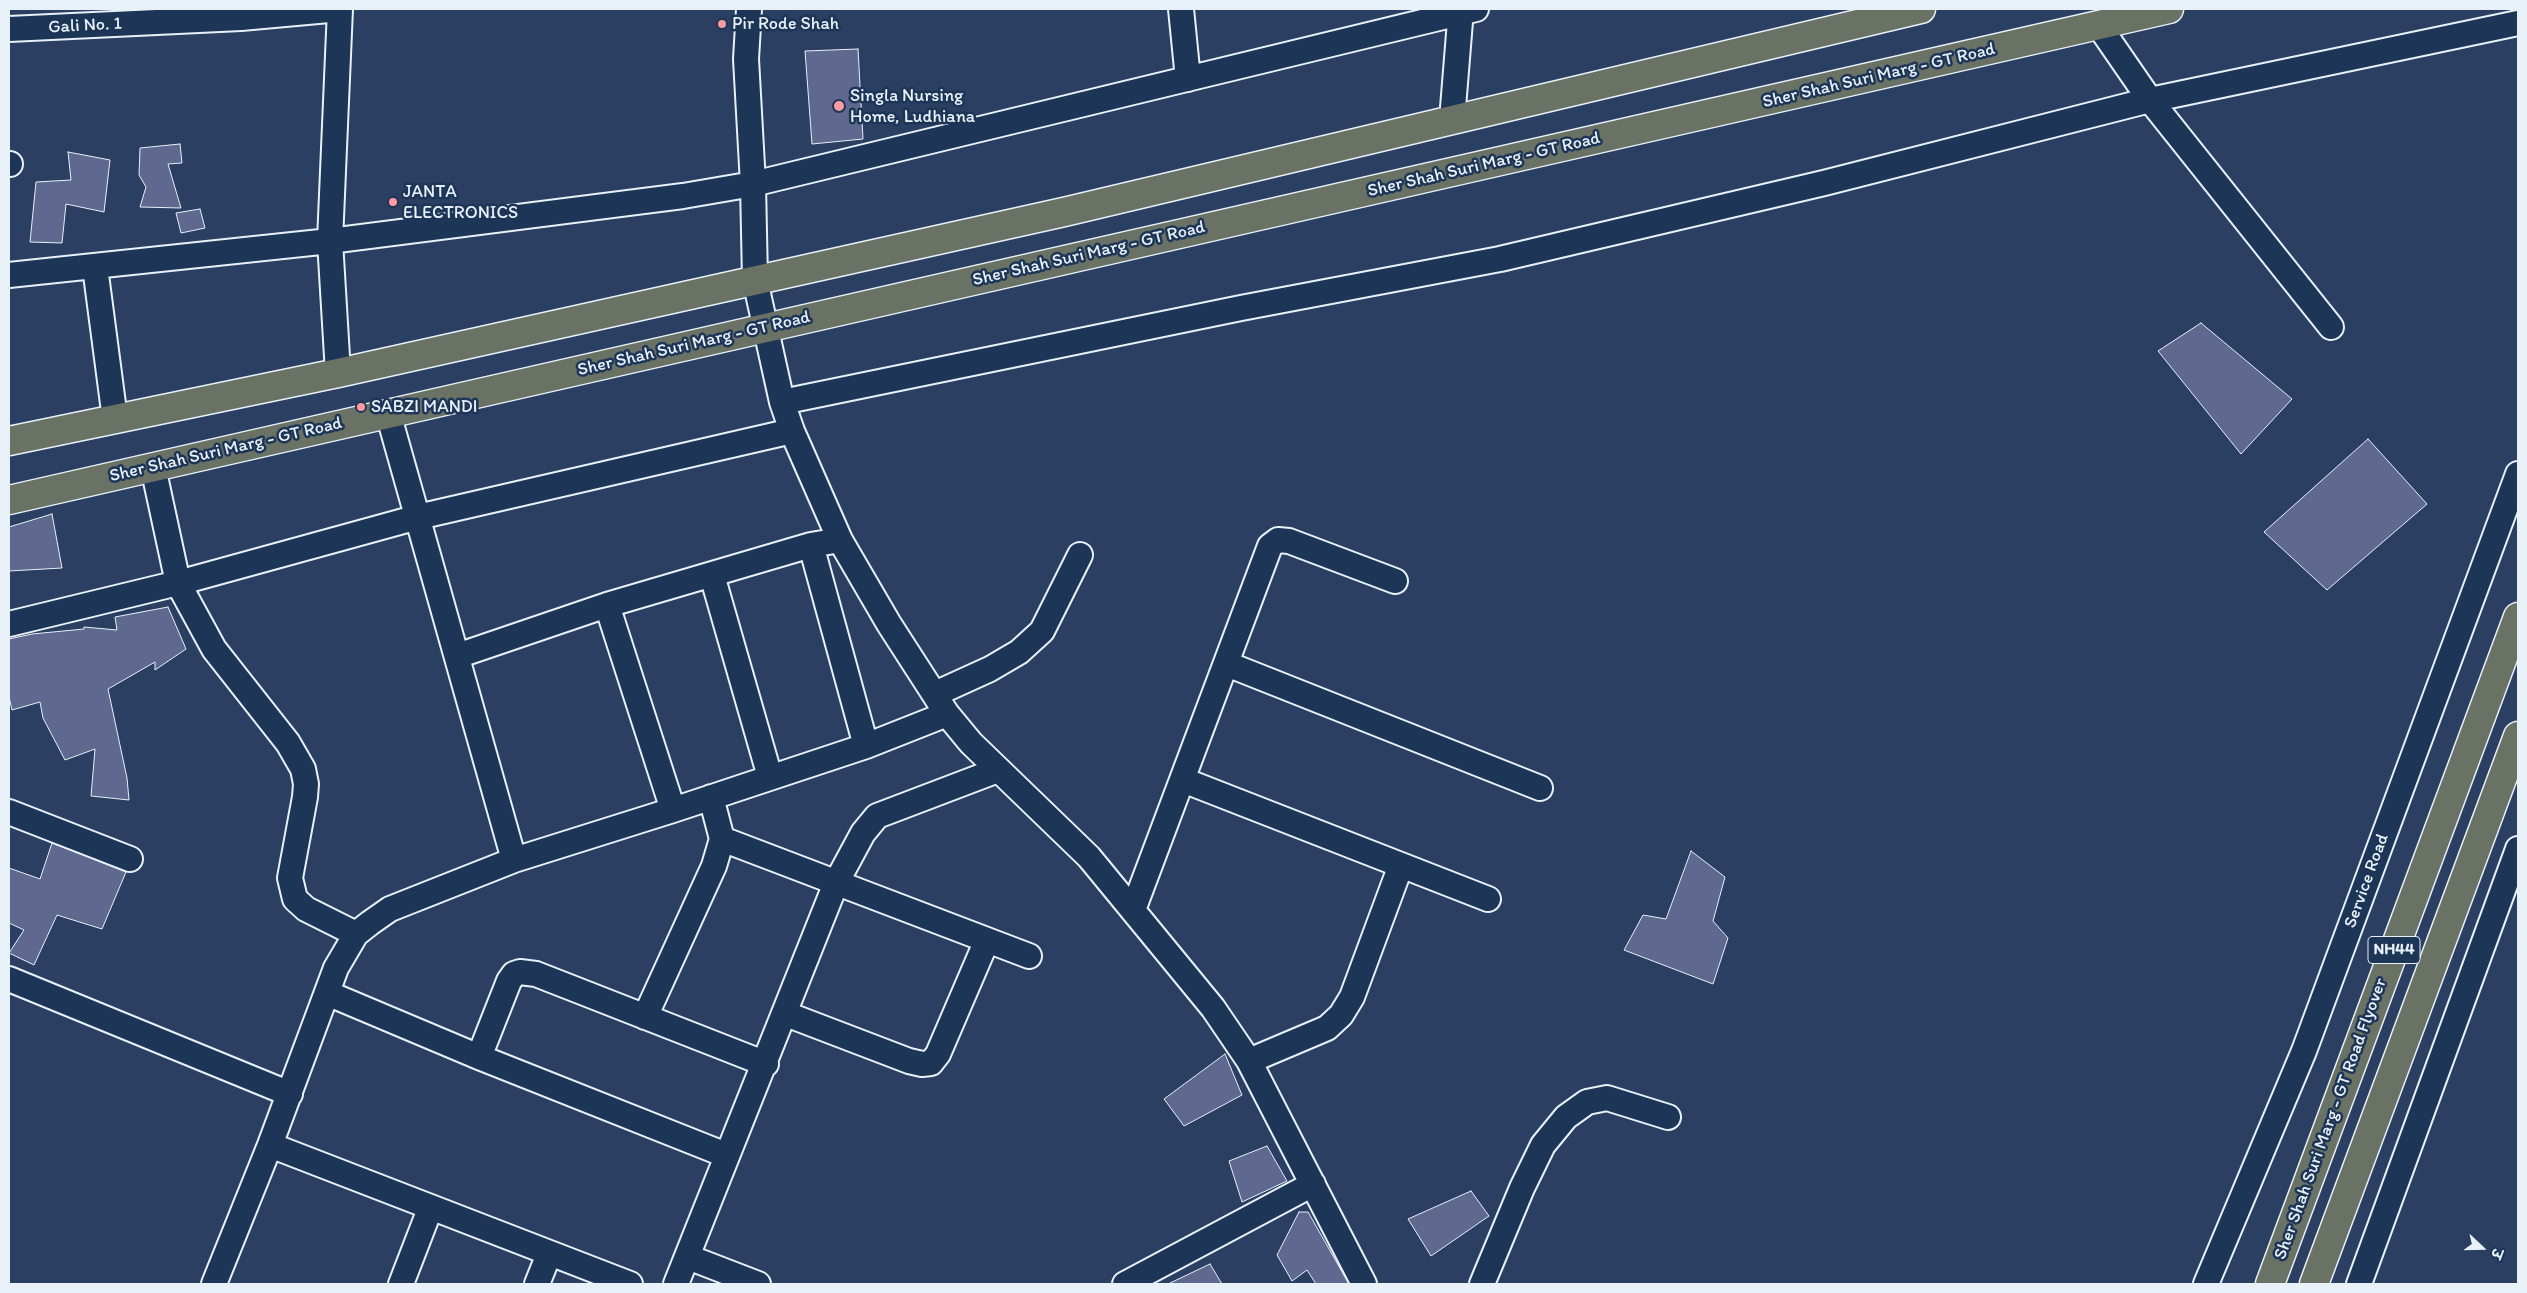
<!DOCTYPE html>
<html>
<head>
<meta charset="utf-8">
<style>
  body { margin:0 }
  #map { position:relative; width:2527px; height:1293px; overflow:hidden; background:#2a3f62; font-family:Itim,"Playpen Sans Deva",sans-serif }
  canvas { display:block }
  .frame { position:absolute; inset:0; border:10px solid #e8f1f8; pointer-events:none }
  .north { position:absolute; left:2457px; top:1223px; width:50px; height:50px; -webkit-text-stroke:4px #1d3557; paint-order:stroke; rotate:111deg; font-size:14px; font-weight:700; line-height:20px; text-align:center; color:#e8f1f8 }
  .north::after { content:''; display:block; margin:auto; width:18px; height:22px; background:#e8f1f8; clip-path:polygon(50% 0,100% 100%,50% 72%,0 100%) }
</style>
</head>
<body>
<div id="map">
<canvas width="2527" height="1293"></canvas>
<div class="frame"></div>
<div class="north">उ</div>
</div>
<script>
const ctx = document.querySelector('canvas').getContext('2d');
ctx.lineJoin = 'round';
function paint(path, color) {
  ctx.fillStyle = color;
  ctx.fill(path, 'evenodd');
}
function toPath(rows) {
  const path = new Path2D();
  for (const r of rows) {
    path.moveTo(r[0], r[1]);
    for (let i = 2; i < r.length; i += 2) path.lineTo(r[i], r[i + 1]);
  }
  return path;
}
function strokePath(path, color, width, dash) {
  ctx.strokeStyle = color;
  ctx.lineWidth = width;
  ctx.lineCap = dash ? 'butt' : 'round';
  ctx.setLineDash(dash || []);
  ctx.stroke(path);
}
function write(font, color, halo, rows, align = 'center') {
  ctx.font = font + ' Itim,sans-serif';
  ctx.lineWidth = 5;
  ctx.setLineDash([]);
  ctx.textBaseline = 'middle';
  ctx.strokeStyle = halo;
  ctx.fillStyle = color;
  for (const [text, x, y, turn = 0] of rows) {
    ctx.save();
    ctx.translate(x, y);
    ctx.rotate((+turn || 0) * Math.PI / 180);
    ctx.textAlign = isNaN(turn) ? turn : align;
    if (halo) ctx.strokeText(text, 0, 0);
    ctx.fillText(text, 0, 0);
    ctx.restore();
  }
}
const building = toPath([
  [858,49,863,139,812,144,805,51,858,49],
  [180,144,182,163,168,164,181,208,140,207,146,187,139,175,140,148,180,144],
  [68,152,110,160,104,212,66,204,62,243,30,242,36,182,71,180,68,152],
  [200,209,205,228,181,233,176,213,200,209],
  [2201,323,2292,399,2241,454,2158,351,2201,323],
  [2368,439,2427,504,2327,590,2264,532,2368,439],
  [52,514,62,568,9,571,9,527,52,514],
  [168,607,186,649,155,670,155,662,108,689,127,778,129,800,91,796,95,749,65,760,43,718,40,702,12,710,9,697,9,639,32,634,84,629,84,627,117,630,115,617,168,607],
  [52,843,126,872,102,929,57,915,34,965,9,953,24,930,9,923,9,868,40,879,52,843],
  [1691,851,1725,877,1713,921,1728,938,1713,984,1624,950,1643,915,1666,919,1691,851],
  [1225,1054,1242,1095,1184,1126,1164,1099,1225,1054],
  [1267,1146,1287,1181,1242,1202,1229,1161,1267,1146],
  [1471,1191,1489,1216,1431,1256,1408,1219,1471,1191],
  [1299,1212,1308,1212,1349,1284,1316,1284,1307,1270,1292,1281,1277,1255,1299,1212],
  [1210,1264,1222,1284,1168,1284,1210,1264]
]);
paint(building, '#5f688f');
strokePath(building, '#e8f1f8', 1);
const minor = toPath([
  [749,9,746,59,753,184,755,280,782,402,792,431,840,540,889,624,947,714,971,743,1089,857,1213,1008,1249,1061,1364,1284],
  [1181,9,1188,79],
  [2099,26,2150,100,2331,327],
  [9,29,241,18,340,9],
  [1452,120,1461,9],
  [9,164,10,164],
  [95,267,115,419],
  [9,275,330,241,683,196,753,184,1476,9],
  [338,373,330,241,340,9],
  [782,402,1241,308,1500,259,1824,183,2150,100,2518,23],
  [388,413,514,860],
  [153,467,178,583,214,649,288,743,303,769,306,784,305,797,290,878,295,899,306,909,356,934],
  [811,545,866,746],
  [712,575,770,777],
  [607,605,673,810],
  [9,624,178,583,418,517,792,431],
  [457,656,607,605,811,545,840,540],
  [1227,664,1540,788],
  [935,694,990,669,1019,652,1042,631,1080,555],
  [1183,780,1488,899],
  [9,812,130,859],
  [722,839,1029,956],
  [1133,910,1270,546,1278,540,1289,541,1395,581],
  [9,979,290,1094],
  [327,993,479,1057,726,1155],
  [786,1014,909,1061,922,1064,931,1063,938,1054,987,940],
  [645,1017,714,866,722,839,711,797],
  [479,1057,509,981,514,974,520,972,536,974,766,1064],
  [1249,1061,1327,1028,1341,1015,1352,997,1401,865],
  [270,1145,630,1284],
  [688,1257,758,1284],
  [214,1284,270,1145,336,968,356,934,370,923,390,909,514,860,673,810,866,746,947,714],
  [401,1284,430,1209],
  [537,1284,549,1254],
  [676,1284,836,883,863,833,877,816,998,770],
  [1125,1284,1313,1184],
  [1482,1284,1522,1188,1543,1145,1566,1117,1587,1102,1607,1098,1668,1117],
  [2206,1284,2304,1051,2518,474],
  [2359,1284,2518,849]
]);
const major = toPath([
  [9,441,338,373,1064,212,1921,9],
  [9,500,2169,9]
]);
const highway = toPath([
  [2270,1284,2518,617],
  [2314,1284,2518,736]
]);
strokePath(minor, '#e8f1f8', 28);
strokePath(major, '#e8f1f8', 31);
strokePath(highway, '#e8f1f8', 31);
strokePath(minor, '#1d3557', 24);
strokePath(major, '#6a7165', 28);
strokePath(highway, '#6a7165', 28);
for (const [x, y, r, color] of [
  [722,24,5,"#ff9aa2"],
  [839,106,6,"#ff9aa2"],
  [393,202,5,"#ff9aa2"],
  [361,407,5,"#ff9aa2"]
]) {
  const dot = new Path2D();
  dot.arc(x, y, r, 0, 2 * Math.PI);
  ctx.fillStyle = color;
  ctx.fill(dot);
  strokePath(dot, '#1d3557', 2);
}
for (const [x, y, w] of [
  [2394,950,52]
]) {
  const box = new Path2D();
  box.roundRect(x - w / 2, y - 13.5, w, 27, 4);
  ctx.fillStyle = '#1d3557';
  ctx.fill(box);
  strokePath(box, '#e8f1f8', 1);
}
write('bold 16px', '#e8f1f8', null, [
  ["NH44",2394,950]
]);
write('18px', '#e8f1f8', '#1d3557', [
  ["Pir Rode Shah",732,24],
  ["Singla Nursing",850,96],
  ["Home, Ludhiana",850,117],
  ["JANTA",403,192],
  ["ELECTRONICS",403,213],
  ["SABZI MANDI",371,407]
], 'left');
write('18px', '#e8f1f8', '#1d3557', [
  ["Gali No. 1",85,26,-3],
  ["Sher Shah Suri Marg - GT Road",1879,76,-13],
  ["Sher Shah Suri Marg - GT Road",1484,165,-13],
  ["Sher Shah Suri Marg - GT Road",1089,254,-13],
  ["Sher Shah Suri Marg - GT Road",694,344,-13],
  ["Sher Shah Suri Marg - GT Road",226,450,-13],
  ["Service Road",2367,881,-70],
  ["Sher Shah Suri Marg - GT Road Flyover",2331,1119,-70]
]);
</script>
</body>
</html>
